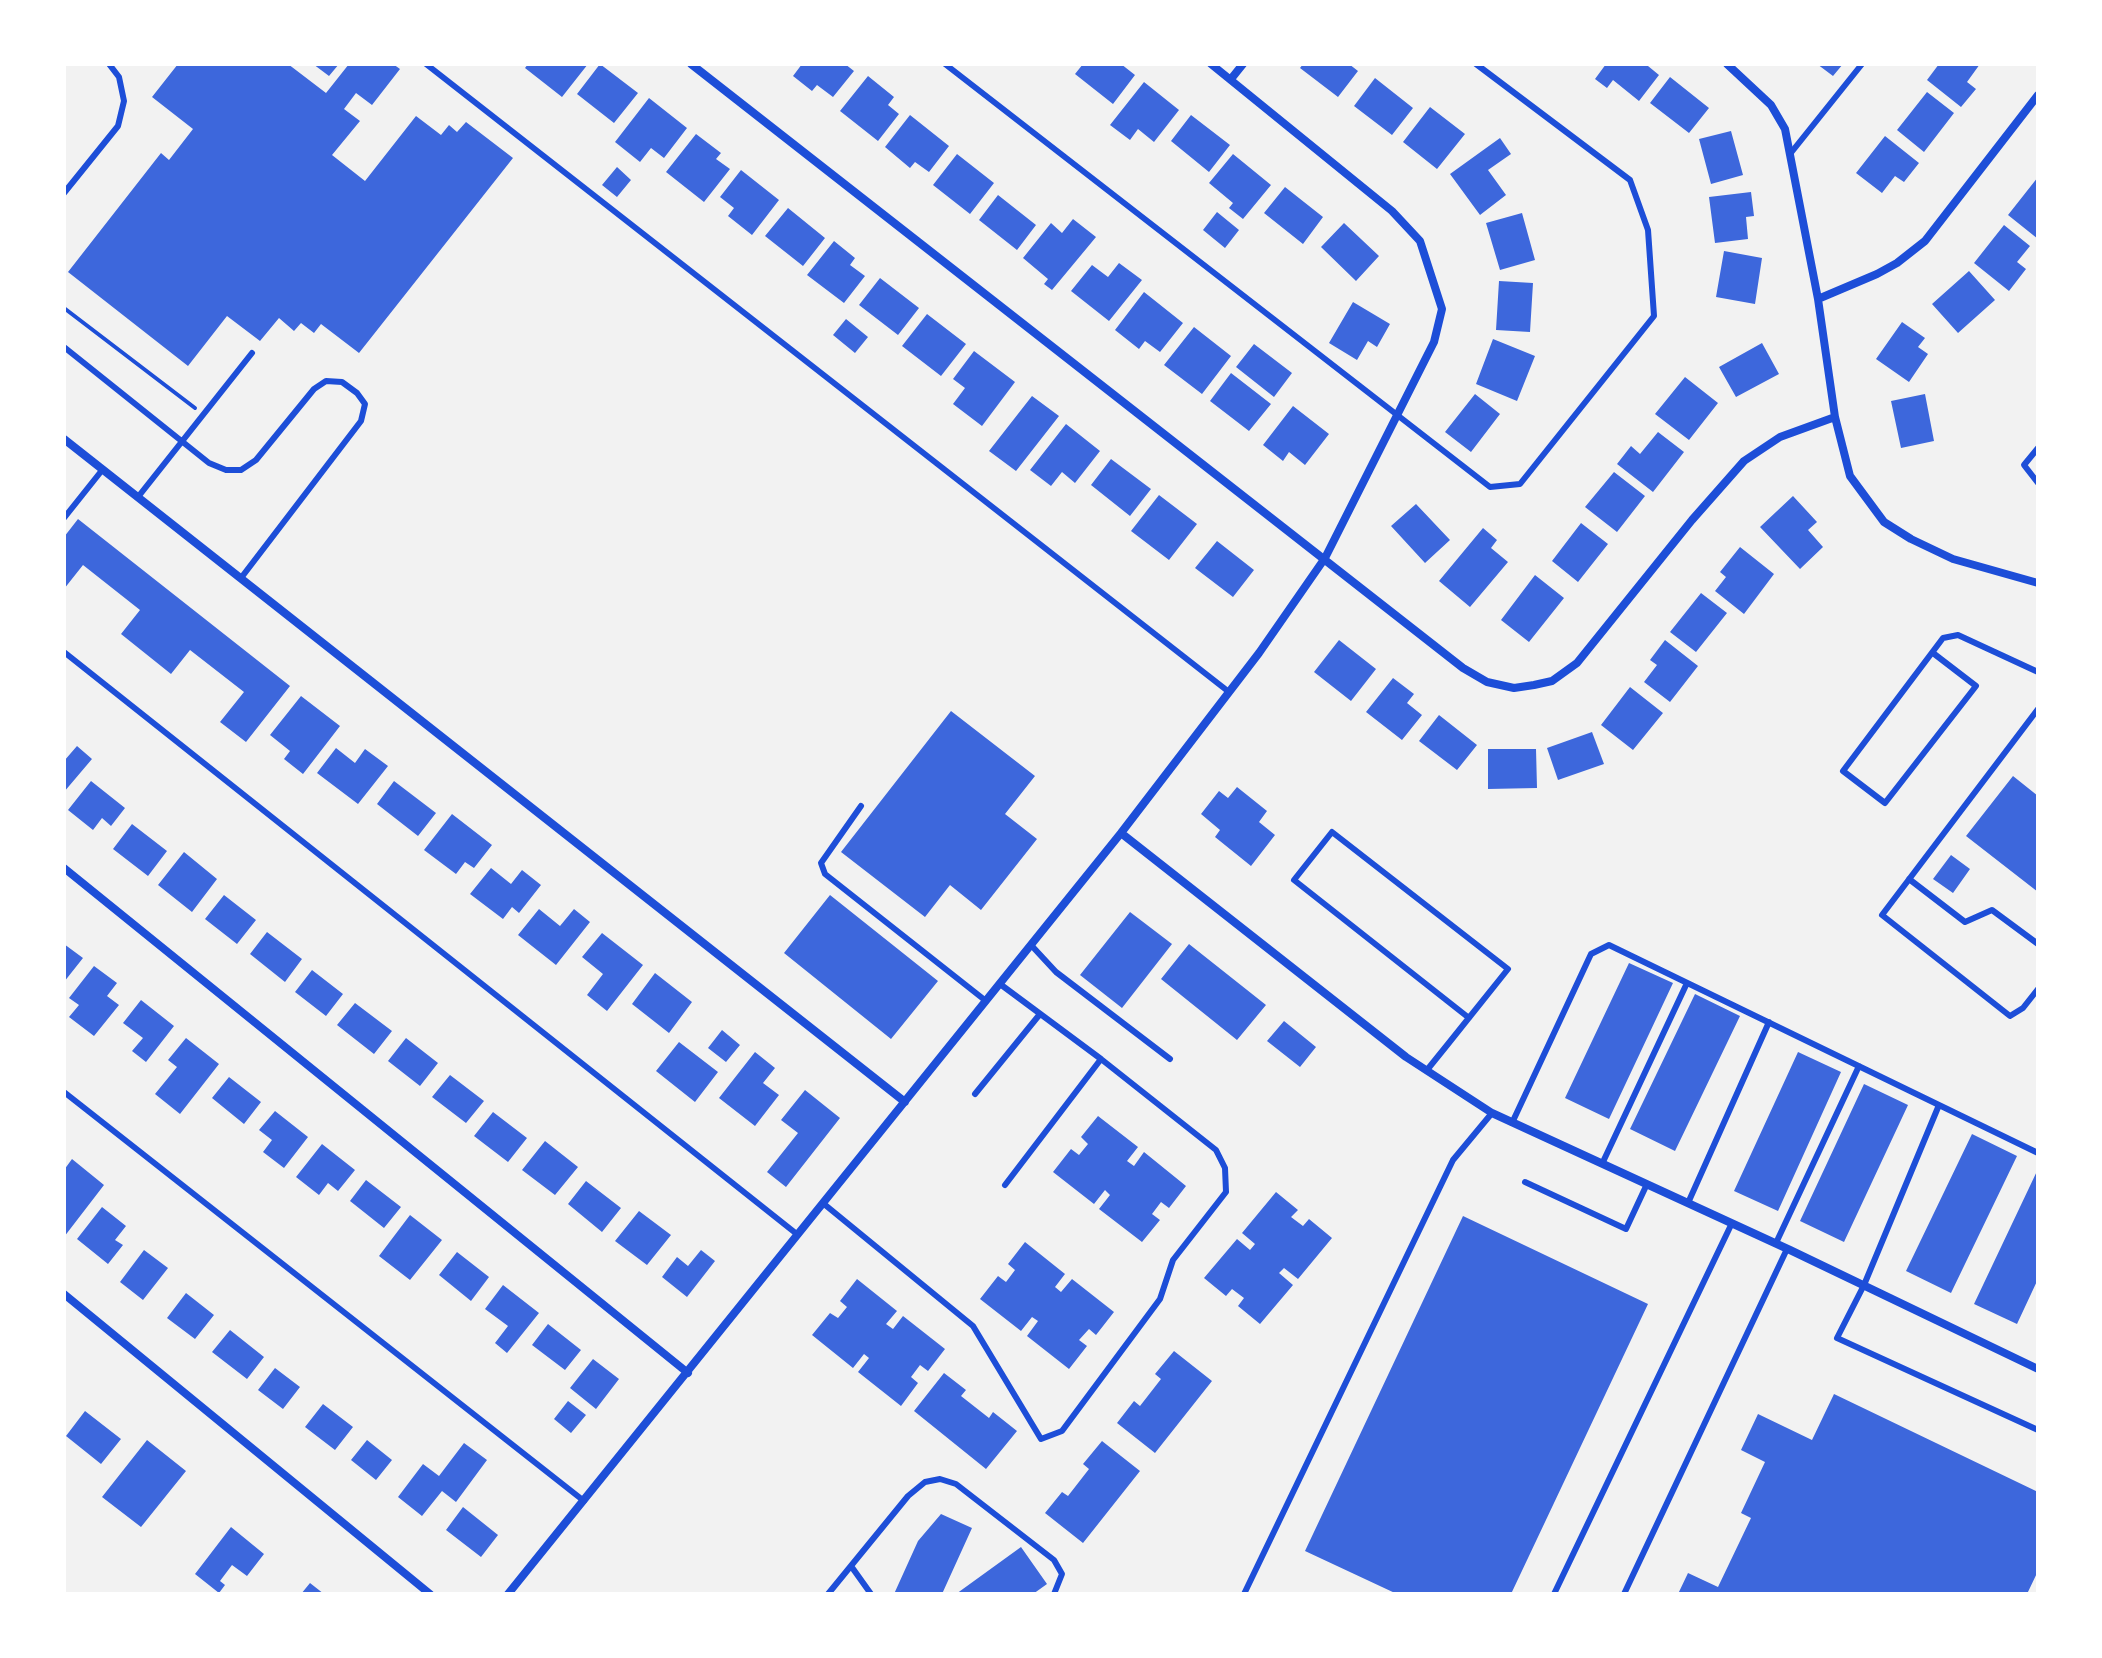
<!DOCTYPE html>
<html>
<head>
<meta charset="utf-8">
<style>
  body { margin:0 }
  #map { position:relative; width:2102px; height:1658px; overflow:hidden; background:#f2f2f2; font-family:Roboto,sans-serif }
  canvas { display:block }
  .frame { position:absolute; inset:0; border:66px solid #fff; pointer-events:none }
</style>
</head>
<body>
<div id="map">
<canvas width="2102" height="1658"></canvas>
<div class="frame"></div>
</div>
<script>
const ctx = document.querySelector('canvas').getContext('2d');
ctx.lineJoin = 'round';
function paint(path, color) {
  ctx.fillStyle = color;
  ctx.fill(path, 'evenodd');
}
function toPath(rows) {
  const path = new Path2D();
  for (const r of rows) {
    path.moveTo(r[0], r[1]);
    for (let i = 2; i < r.length; i += 2) path.lineTo(r[i], r[i + 1]);
  }
  return path;
}
function strokePath(path, color, width, dash) {
  ctx.strokeStyle = color;
  ctx.lineWidth = width;
  ctx.lineCap = dash ? 'butt' : 'round';
  ctx.setLineDash(dash || []);
  ctx.stroke(path);
}
paint(toPath([
  [178,64,288,64,326,93,349,64,393,64,400,69,372,105,356,93,344,109,360,121,332,155,365,181,416,116,441,135,449,125,457,132,466,122,513,158,359,353,321,324,314,333,301,323,294,331,279,318,260,341,227,316,188,366,68,272,161,153,169,160,193,129,152,97],
  [313,64,339,64,329,76],
  [528,64,588,64,562,97,525,68],
  [600,64,638,93,614,123,577,94],
  [802,64,845,64,854,71,833,97,817,85,812,91,793,76],
  [1083,64,1121,64,1135,75,1113,104,1075,74],
  [1303,64,1349,64,1358,71,1338,97,1300,68],
  [1606,64,1649,64,1648,66,1659,75,1639,101,1613,80,1607,88,1595,79],
  [1817,64,1843,64,1833,76],
  [1939,64,1980,64,1967,82,1976,89,1961,107,1927,80],
  [868,76,894,97,888,105,899,114,878,141,840,111],
  [1670,77,1709,108,1689,133,1650,103],
  [1375,78,1413,108,1392,135,1354,106],
  [1144,82,1179,110,1154,142,1138,129,1130,140,1110,125],
  [1927,92,1954,113,1924,152,1897,130],
  [649,98,687,128,664,158,651,148,640,162,615,142],
  [1430,107,1465,134,1437,169,1403,142],
  [910,115,949,146,929,172,915,162,910,168,885,147],
  [1191,115,1230,145,1209,172,1171,141],
  [1731,131,1743,175,1711,184,1699,139],
  [696,134,721,153,716,159,730,169,704,202,666,172],
  [1885,136,1919,163,1904,182,1895,176,1882,193,1856,173],
  [1500,138,1511,154,1488,170,1506,195,1480,215,1450,174],
  [957,154,994,183,970,214,933,185],
  [1233,154,1271,185,1243,219,1229,208,1233,203,1209,183],
  [617,167,631,180,617,197,602,185],
  [741,170,779,200,752,235,728,216,734,208,720,197],
  [2038,177,2038,239,2008,215],
  [1285,187,1323,217,1303,244,1264,213],
  [1751,192,1754,216,1746,217,1748,239,1715,243,1709,197],
  [998,195,1036,225,1017,250,979,220],
  [788,208,825,238,803,266,765,236],
  [1217,212,1239,230,1225,248,1203,230],
  [1522,213,1535,260,1500,270,1486,223],
  [1073,219,1096,237,1052,290,1044,284,1048,279,1023,258,1051,223,1062,233],
  [1344,223,1379,256,1356,281,1321,247],
  [2004,225,2030,246,2017,262,2026,269,2009,291,1974,263],
  [834,241,855,258,850,265,865,276,844,303,807,275],
  [1724,251,1762,258,1755,304,1716,297],
  [1119,263,1142,280,1109,321,1071,291,1092,265,1108,277],
  [1969,271,1995,300,1958,333,1932,304],
  [880,278,919,308,898,335,859,305],
  [1499,281,1533,283,1530,332,1496,330],
  [1144,292,1183,323,1160,352,1145,341,1139,349,1115,330],
  [1353,302,1390,324,1377,347,1368,341,1357,360,1329,343],
  [927,314,966,344,941,376,902,346],
  [846,319,868,337,855,353,833,335],
  [1902,322,1925,338,1918,347,1928,354,1909,382,1876,359],
  [1194,327,1231,356,1202,394,1164,365],
  [1493,339,1535,356,1517,401,1476,384],
  [1762,343,1779,374,1736,397,1719,367],
  [1254,344,1292,373,1274,397,1236,367],
  [974,351,1015,382,982,426,953,404,965,388,953,379],
  [1231,373,1271,404,1249,431,1210,401],
  [1685,377,1718,403,1689,440,1655,414],
  [1475,394,1500,414,1471,452,1445,432],
  [1925,394,1934,441,1901,448,1891,401],
  [1032,396,1059,416,1016,471,989,451],
  [1293,406,1329,434,1305,465,1289,452,1283,461,1263,445],
  [1066,424,1100,451,1075,483,1062,472,1051,486,1030,470],
  [1658,432,1684,452,1653,492,1617,464,1631,446,1640,454],
  [1111,459,1151,489,1130,516,1091,485],
  [1614,472,1645,496,1617,532,1585,507],
  [1159,495,1197,524,1169,560,1131,531],
  [1793,496,1817,522,1808,530,1823,547,1800,569,1760,527],
  [1416,504,1450,540,1425,563,1391,526],
  [78,519,290,686,246,742,220,722,244,692,190,650,171,674,121,634,140,610,83,565,64,589,64,537],
  [1581,523,1608,544,1578,582,1552,561],
  [1483,528,1497,540,1491,548,1508,562,1470,607,1439,581],
  [1217,541,1254,570,1233,597,1195,568],
  [1740,547,1774,574,1744,614,1715,591,1726,577,1720,572],
  [1535,575,1564,598,1529,642,1501,620],
  [1701,593,1727,613,1696,652,1670,632],
  [1339,640,1376,669,1351,701,1314,672],
  [1665,640,1698,666,1670,702,1644,682,1657,665,1650,660],
  [1393,678,1414,694,1407,703,1422,715,1402,740,1366,712],
  [1630,687,1663,713,1633,750,1601,725],
  [301,696,340,726,303,774,284,759,290,751,270,735],
  [951,711,1035,776,1005,814,1037,839,981,910,950,885,925,917,841,852],
  [1439,715,1477,745,1457,770,1419,741],
  [1592,732,1604,764,1558,780,1547,748],
  [77,746,92,759,64,792,64,761],
  [336,748,355,763,365,749,388,766,358,804,317,773],
  [1488,749,1536,749,1537,788,1488,789],
  [2013,776,2038,796,2038,892,1966,836],
  [91,781,125,808,111,826,102,818,93,830,68,810],
  [394,781,436,813,418,836,377,804],
  [1237,787,1267,811,1259,822,1275,835,1251,866,1215,837,1220,830,1201,814,1219,791,1228,798],
  [452,814,492,845,474,868,465,862,456,874,424,850],
  [132,824,167,851,148,876,113,849],
  [184,852,217,879,192,912,158,885],
  [1951,855,1970,869,1953,893,1933,879],
  [491,868,511,884,522,870,541,885,519,913,512,907,503,919,470,894],
  [224,895,256,920,237,944,205,919],
  [830,895,938,981,891,1039,784,953],
  [539,909,560,926,574,909,590,922,556,965,518,935],
  [1130,912,1172,944,1122,1008,1080,975],
  [267,932,302,959,285,982,250,954],
  [602,933,643,965,607,1011,587,995,603,974,582,957],
  [64,944,83,958,64,982],
  [1189,944,1266,1005,1237,1040,1161,979],
  [1629,963,1673,983,1609,1119,1565,1098],
  [94,966,117,983,107,996,119,1005,94,1036,69,1017,79,1005,69,998],
  [312,970,343,994,326,1016,295,992],
  [655,973,692,1002,669,1033,632,1004],
  [1695,994,1740,1016,1675,1151,1630,1129],
  [141,1000,174,1026,146,1062,132,1051,143,1038,123,1023],
  [355,1003,392,1031,374,1054,337,1025],
  [1284,1021,1316,1047,1300,1067,1267,1041],
  [722,1030,740,1045,726,1062,708,1048],
  [186,1038,219,1064,180,1114,155,1094,177,1067,168,1060],
  [406,1038,438,1063,420,1086,388,1061],
  [679,1042,718,1072,695,1102,656,1071],
  [755,1052,775,1068,763,1083,779,1095,755,1126,719,1098],
  [1798,1052,1841,1072,1778,1211,1734,1191],
  [450,1075,484,1101,466,1123,432,1097],
  [229,1077,261,1102,244,1124,212,1098],
  [1864,1084,1908,1105,1844,1242,1800,1221],
  [805,1090,840,1118,786,1187,767,1172,798,1133,781,1120],
  [275,1111,308,1137,284,1168,263,1152,272,1140,259,1130],
  [493,1112,527,1138,508,1162,474,1136],
  [1098,1116,1138,1147,1127,1161,1134,1166,1144,1152,1186,1186,1169,1208,1161,1202,1152,1214,1160,1220,1142,1242,1099,1209,1110,1195,1105,1190,1094,1204,1053,1172,1071,1149,1079,1155,1088,1144,1081,1137],
  [1972,1134,2017,1156,1951,1293,1906,1271],
  [545,1141,578,1167,555,1195,522,1170],
  [322,1144,355,1170,338,1191,328,1183,319,1195,296,1177],
  [72,1159,104,1185,64,1237,64,1170],
  [2038,1169,2038,1279,2017,1324,1974,1304],
  [366,1180,401,1207,384,1228,350,1201],
  [586,1181,621,1208,602,1232,568,1204],
  [1276,1192,1298,1210,1291,1217,1303,1226,1309,1219,1332,1238,1298,1279,1284,1268,1279,1273,1293,1285,1260,1324,1238,1306,1244,1298,1232,1289,1226,1296,1204,1278,1237,1239,1250,1250,1255,1244,1242,1233],
  [102,1207,126,1226,115,1240,123,1245,108,1264,77,1239],
  [639,1211,671,1235,647,1265,615,1241],
  [410,1215,442,1240,410,1280,379,1256],
  [1463,1216,1648,1304,1511,1594,1397,1594,1305,1551],
  [1025,1242,1065,1274,1055,1287,1061,1292,1072,1279,1114,1312,1096,1335,1089,1329,1079,1340,1087,1346,1069,1369,1027,1336,1038,1321,1032,1317,1021,1331,980,1299,998,1276,1006,1282,1015,1270,1008,1264],
  [144,1250,168,1268,143,1300,120,1282],
  [701,1250,715,1261,687,1297,662,1277,677,1257,688,1266],
  [457,1252,489,1277,471,1301,439,1275],
  [857,1279,897,1311,886,1324,893,1329,903,1316,945,1349,928,1371,920,1365,911,1377,918,1383,901,1406,858,1372,869,1358,864,1354,853,1368,812,1335,830,1313,838,1318,847,1307,840,1301],
  [503,1285,539,1313,507,1353,495,1343,508,1326,485,1309],
  [186,1293,214,1315,195,1339,167,1318],
  [548,1324,581,1350,565,1370,532,1345],
  [230,1330,264,1357,247,1379,212,1352],
  [1174,1351,1212,1381,1155,1453,1117,1423,1134,1401,1140,1406,1161,1379,1155,1374],
  [593,1359,619,1379,596,1409,570,1388],
  [275,1368,300,1387,283,1409,258,1390],
  [944,1373,966,1390,961,1396,989,1418,993,1412,1017,1431,986,1469,914,1411],
  [1834,1394,2038,1492,2038,1571,2027,1594,1678,1594,1688,1573,1718,1587,1751,1518,1741,1513,1765,1462,1741,1450,1758,1414,1812,1440],
  [568,1401,586,1415,571,1433,554,1419],
  [323,1404,353,1427,335,1450,305,1427],
  [85,1411,121,1439,101,1464,66,1436],
  [147,1440,186,1471,141,1527,102,1497],
  [367,1440,392,1460,376,1480,351,1460],
  [1102,1441,1140,1471,1083,1543,1045,1513,1062,1492,1068,1496,1089,1469,1083,1464],
  [464,1443,487,1460,456,1502,442,1491,422,1516,398,1497,423,1464,439,1476],
  [463,1507,498,1535,481,1557,446,1530],
  [941,1514,972,1528,942,1594,894,1594,918,1541],
  [231,1527,264,1554,247,1576,232,1565,220,1581,225,1585,219,1593,195,1574],
  [1021,1547,1047,1584,1033,1594,956,1594],
  [310,1583,324,1594,301,1594]
]), '#3d67dc');
strokePath(toPath([
  [64,308,195,408]
]), '#1d4ed8', 4);
strokePath(toPath([
  [426,64,1229,692],
  [945,64,1490,487,1520,484,1654,316,1648,230,1630,180,1476,64],
  [1790,154,1862,64],
  [64,193,118,126,124,101,119,77,109,64],
  [64,347,209,463,226,470,241,470,256,460,314,389,326,381,342,382,357,393,365,404,361,421,241,578],
  [2038,448,2024,465,2038,483],
  [138,497,252,353],
  [64,518,103,469],
  [64,652,798,1235],
  [1933,653,1976,686,1885,803,1843,771,1943,638,1958,635,2038,672],
  [2038,709,1882,915,2010,1016,2023,1008,2038,989],
  [861,806,821,863,825,874,986,1001],
  [1909,879,1965,922,1992,910,2038,944],
  [1031,945,1056,972,1170,1059],
  [1427,1070,1448,1044,1508,969,1332,832,1294,880,1469,1018],
  [64,1092,584,1501],
  [975,1094,1040,1014],
  [1939,1105,1864,1285,1837,1338,2038,1430],
  [1512,1123,1591,954,1609,945,2038,1153],
  [1602,1164,1687,983],
  [1525,1182,1626,1229,1647,1184],
  [1005,1185,1101,1059],
  [1688,1203,1769,1022],
  [824,1204,973,1326,1041,1439,1062,1431,1160,1299,1173,1260,1226,1192,1225,1168,1216,1150,1101,1059,1000,984],
  [1776,1243,1859,1066],
  [851,1566,871,1594],
  [828,1594,908,1496,925,1482,940,1479,956,1484,1054,1560,1062,1574,1054,1594],
  [1244,1594,1453,1160,1492,1113],
  [1554,1594,1732,1223],
  [1624,1594,1787,1249]
]), '#1d4ed8', 6);
strokePath(toPath([
  [691,64,1463,668,1487,682,1514,688,1534,685,1552,681,1577,663,1692,520,1744,461,1780,437,1835,417],
  [1727,64,1771,105,1785,129,1818,299,1835,417,1850,476,1884,522,1911,539,1953,559,2038,583],
  [1231,79,1243,64],
  [1818,299,1877,274,1897,263,1925,241,2038,95],
  [64,439,905,1102],
  [1121,833,1406,1057,1492,1113,1790,1250,2038,1369],
  [64,868,688,1373],
  [64,1294,430,1594],
  [508,1594,1121,833,1259,653,1325,558,1434,342,1442,309,1420,241,1392,211,1211,64]
]), '#1d4ed8', 8);
</script>
</body>
</html>
